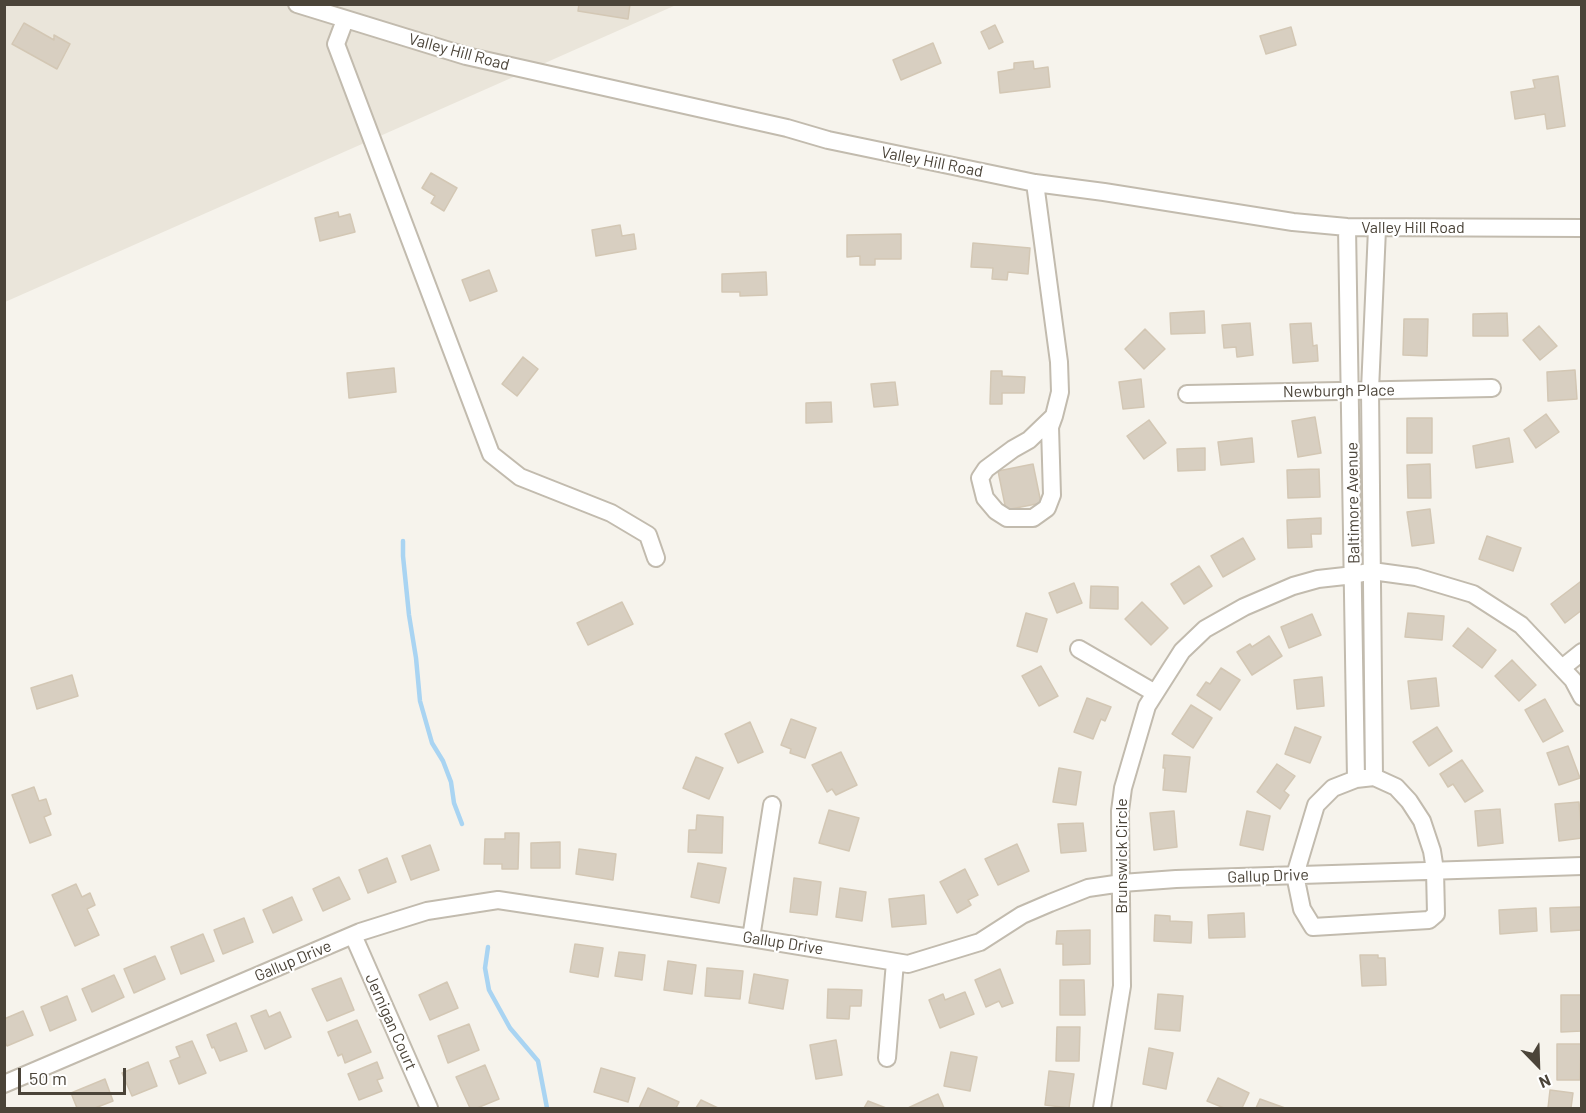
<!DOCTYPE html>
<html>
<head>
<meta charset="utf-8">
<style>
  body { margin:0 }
  #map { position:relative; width:1586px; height:1113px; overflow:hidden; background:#f6f3ec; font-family:Barlow,sans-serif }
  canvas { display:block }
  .frame { position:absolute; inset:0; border:6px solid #4b4439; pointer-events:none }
  .north { position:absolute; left:1508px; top:1035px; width:60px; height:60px; -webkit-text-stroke:4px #fff; paint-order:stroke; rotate:157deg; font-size:16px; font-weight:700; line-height:24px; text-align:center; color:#4b4439 }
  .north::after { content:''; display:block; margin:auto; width:21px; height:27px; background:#4b4439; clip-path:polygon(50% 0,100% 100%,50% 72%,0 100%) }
  .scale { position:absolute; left:18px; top:1068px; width:108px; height:27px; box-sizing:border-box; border:3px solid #4b4439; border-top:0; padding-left:8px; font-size:18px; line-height:21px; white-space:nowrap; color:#4b4439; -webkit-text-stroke:4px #fff; paint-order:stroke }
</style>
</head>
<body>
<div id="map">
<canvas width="1586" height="1113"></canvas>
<div class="frame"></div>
<div class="north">N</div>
<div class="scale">50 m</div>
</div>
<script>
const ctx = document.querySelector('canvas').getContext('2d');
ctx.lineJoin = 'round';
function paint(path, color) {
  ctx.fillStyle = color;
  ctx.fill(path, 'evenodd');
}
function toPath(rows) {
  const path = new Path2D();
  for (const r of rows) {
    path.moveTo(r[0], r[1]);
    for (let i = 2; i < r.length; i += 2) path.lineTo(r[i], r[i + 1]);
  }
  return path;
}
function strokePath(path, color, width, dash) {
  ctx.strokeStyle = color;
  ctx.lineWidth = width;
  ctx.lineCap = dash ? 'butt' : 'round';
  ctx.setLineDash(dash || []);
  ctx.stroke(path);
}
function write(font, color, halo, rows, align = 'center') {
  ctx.font = font + ' Barlow,sans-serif';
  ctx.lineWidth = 4.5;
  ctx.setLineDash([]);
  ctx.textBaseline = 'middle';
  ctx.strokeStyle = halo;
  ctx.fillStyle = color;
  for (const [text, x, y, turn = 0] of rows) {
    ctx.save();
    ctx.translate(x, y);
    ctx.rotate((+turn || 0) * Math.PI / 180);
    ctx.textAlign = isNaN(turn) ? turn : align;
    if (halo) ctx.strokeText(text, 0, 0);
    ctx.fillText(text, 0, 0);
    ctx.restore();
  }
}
paint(toPath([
  [5,5,676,5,5,302]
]), '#eae5da');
strokePath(toPath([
  [403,541,403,556,409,615,416,658,420,701,432,743,443,761,451,782,454,803,462,824],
  [488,947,485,968,489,990,510,1028,538,1061,547,1108]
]), '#a9d4f2', 4.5);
const building = toPath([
  [579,4,630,4,628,19,578,11,579,4],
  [24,23,54,40,54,35,70,44,57,69,12,44,24,23],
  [995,25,1003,42,989,49,981,32,995,25],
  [1291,27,1296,45,1266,54,1260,36,1291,27],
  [933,43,941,63,901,80,893,60,933,43],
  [1033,61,1034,69,1048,67,1050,87,1000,93,998,72,1014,69,1014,63,1033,61],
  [1558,76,1565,126,1547,129,1545,114,1515,119,1511,92,1535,88,1533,80,1558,76],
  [431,173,457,188,444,211,431,203,435,196,422,188,431,173],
  [338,212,339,217,350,214,355,232,320,241,315,218,338,212],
  [620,225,622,236,634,234,636,249,596,256,592,230,620,225],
  [901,234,901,259,875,259,875,265,860,265,860,256,847,257,847,235,901,234],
  [973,243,1030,248,1028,274,1008,272,1007,280,992,279,993,268,971,267,973,243],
  [489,270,497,291,470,301,462,280,489,270],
  [766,272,767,295,740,296,740,292,722,292,722,274,766,272],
  [1204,311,1205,333,1171,334,1170,313,1204,311],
  [1507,313,1508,336,1473,336,1473,314,1507,313],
  [1404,319,1428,319,1427,356,1403,355,1404,319],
  [1250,323,1253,355,1237,357,1236,347,1224,348,1222,325,1250,323],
  [1311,323,1313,346,1317,345,1318,361,1293,363,1290,324,1311,323],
  [1539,326,1557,346,1540,360,1523,340,1539,326],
  [1145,329,1165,349,1144,369,1125,349,1145,329],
  [523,357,538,369,517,396,502,384,523,357],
  [394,368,396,392,349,398,347,373,394,368],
  [1575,370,1577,399,1548,401,1547,372,1575,370],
  [991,371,1002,371,1002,376,1025,377,1024,393,1002,393,1002,404,990,404,991,371],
  [1141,379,1144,407,1123,409,1119,382,1141,379],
  [895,382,898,405,874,407,871,384,895,382],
  [831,402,832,422,806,423,806,403,831,402],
  [1546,414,1559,432,1536,448,1524,430,1546,414],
  [1315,417,1321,453,1298,457,1292,421,1315,417],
  [1407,418,1432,418,1432,453,1407,453,1407,418],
  [1149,420,1166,443,1144,459,1127,436,1149,420],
  [1252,438,1254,462,1221,465,1218,442,1252,438],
  [1509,438,1513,462,1476,468,1473,446,1509,438],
  [1205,448,1205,470,1178,471,1177,449,1205,448],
  [1033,464,1041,503,1006,510,998,471,1033,464],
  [1430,464,1431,498,1408,498,1407,465,1430,464],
  [1319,469,1320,497,1288,498,1287,470,1319,469],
  [1430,509,1434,543,1412,546,1407,512,1430,509],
  [1321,518,1321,534,1311,534,1312,547,1288,548,1287,520,1321,518],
  [1487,536,1521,548,1513,571,1479,559,1487,536],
  [1243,538,1255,559,1223,577,1211,556,1243,538],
  [1199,566,1212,586,1184,604,1171,584,1199,566],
  [1580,582,1582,584,1582,610,1565,623,1551,604,1580,582],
  [1074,583,1082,603,1057,613,1049,593,1074,583],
  [1091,586,1118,587,1118,609,1090,608,1091,586],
  [622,602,633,624,588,645,577,623,622,602],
  [1142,602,1168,628,1151,645,1125,619,1142,602],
  [1026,613,1047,619,1037,652,1017,646,1026,613],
  [1408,613,1444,616,1442,640,1405,637,1408,613],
  [1312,614,1321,635,1289,648,1281,627,1312,614],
  [1468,628,1496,650,1482,668,1453,646,1468,628],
  [1269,636,1282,656,1252,675,1237,652,1250,644,1252,647,1269,636],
  [1512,660,1536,685,1519,701,1495,676,1512,660],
  [1041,666,1058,696,1039,706,1022,676,1041,666],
  [1221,668,1240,680,1220,710,1197,695,1206,682,1210,684,1221,668],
  [72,675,78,696,37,709,31,688,72,675],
  [1322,677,1324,706,1297,709,1294,680,1322,677],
  [1436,678,1439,706,1411,709,1408,681,1436,678],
  [1087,698,1111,707,1105,721,1101,719,1093,739,1074,732,1087,698],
  [1545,699,1563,731,1543,742,1525,710,1545,699],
  [1191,705,1212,718,1193,748,1172,734,1191,705],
  [791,719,816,728,805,758,790,753,791,749,781,745,791,719],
  [750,722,763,752,738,763,725,734,750,722],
  [1295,727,1321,737,1310,763,1285,754,1295,727],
  [1437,727,1452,751,1429,766,1413,742,1437,727],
  [1568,746,1580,778,1559,785,1547,753,1568,746],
  [841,752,857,785,836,795,832,789,827,792,812,765,841,752],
  [1164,755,1190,757,1186,792,1163,790,1165,768,1163,768,1164,755],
  [696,757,723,768,709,799,683,788,696,757],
  [1462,760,1483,791,1465,802,1453,784,1448,787,1440,774,1462,760],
  [1277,764,1295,776,1284,791,1289,795,1280,809,1257,792,1277,764],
  [1059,768,1081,772,1076,805,1053,802,1059,768],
  [34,787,39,801,46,799,51,814,44,817,51,835,30,843,12,795,34,787],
  [1579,802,1582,838,1559,841,1555,804,1579,802],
  [1500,809,1503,843,1478,846,1475,811,1500,809],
  [829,810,859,818,849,851,819,843,829,810],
  [1174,811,1177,847,1154,850,1150,813,1174,811],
  [1247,811,1270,816,1263,850,1240,845,1247,811],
  [697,815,723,817,722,853,688,852,689,830,696,830,697,815],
  [1083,823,1086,851,1061,853,1058,824,1083,823],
  [505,833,519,833,518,869,502,869,502,864,484,864,485,839,505,839,505,833],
  [560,842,560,868,531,868,531,843,560,842],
  [1017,844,1029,871,998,885,985,859,1017,844],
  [430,845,439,870,411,880,402,856,430,845],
  [579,849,616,854,613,880,576,874,579,849],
  [387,858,396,882,368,893,359,870,387,858],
  [698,863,726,868,719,903,691,897,698,863],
  [965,869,978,895,968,900,971,905,957,913,940,882,965,869],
  [339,877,350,899,323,911,313,889,339,877],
  [794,878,821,882,817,915,790,912,794,878],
  [76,884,82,897,90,893,95,905,87,909,99,935,75,946,52,895,76,884],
  [840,888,866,892,862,921,836,917,840,888],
  [924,895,926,924,892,927,889,899,924,895],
  [292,897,302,920,273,933,263,910,292,897],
  [1582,907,1582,930,1551,932,1550,908,1582,907],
  [1536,908,1537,931,1500,934,1499,910,1536,908],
  [1244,913,1245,937,1209,938,1208,915,1244,913],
  [1155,915,1170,916,1170,921,1192,922,1191,943,1154,941,1155,915],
  [244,918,253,942,223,954,214,930,244,918],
  [1090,930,1090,964,1063,965,1063,944,1056,944,1057,931,1090,930],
  [203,934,214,961,181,974,171,947,203,934],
  [575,944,603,948,598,977,570,972,575,944],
  [619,952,645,955,642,980,615,976,619,952],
  [1360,955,1378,955,1378,958,1385,958,1386,985,1362,986,1360,955],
  [155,956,165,979,134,993,124,969,155,956],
  [668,961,696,965,692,994,664,990,668,961],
  [707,968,743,971,740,999,705,996,707,968],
  [1000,969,1013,1003,1002,1007,999,1001,986,1007,975,980,1000,969],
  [754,974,788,980,783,1009,749,1003,754,974],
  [114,975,124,997,92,1012,82,989,114,975],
  [341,978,354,1010,327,1021,312,989,341,978],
  [1060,980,1084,980,1085,1015,1060,1015,1060,980],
  [447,982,458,1008,430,1020,419,995,447,982],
  [828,989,862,990,861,1006,850,1006,849,1019,827,1018,828,989],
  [965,992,974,1014,940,1028,929,1000,943,994,945,1000,965,992],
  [1158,994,1183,996,1180,1031,1155,1029,1158,994],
  [1561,995,1582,995,1582,1031,1561,1032,1561,995],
  [67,996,76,1020,50,1031,41,1007,67,996],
  [266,1010,269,1017,280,1012,291,1037,265,1049,251,1016,266,1010],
  [23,1011,33,1035,7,1046,4,1040,4,1019,23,1011],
  [357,1020,371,1052,345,1063,342,1054,338,1056,328,1032,357,1020],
  [236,1023,247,1051,220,1061,214,1047,212,1048,207,1035,236,1023],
  [469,1024,479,1050,448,1063,438,1036,469,1024],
  [1057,1027,1080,1027,1079,1061,1056,1061,1057,1027],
  [836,1040,842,1075,816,1079,810,1045,836,1040],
  [192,1041,206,1073,179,1084,170,1061,180,1057,176,1047,192,1041],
  [1557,1044,1581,1044,1580,1080,1557,1080,1557,1044],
  [1149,1048,1173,1053,1166,1089,1143,1084,1149,1048],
  [951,1052,977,1057,970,1091,944,1086,951,1052],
  [148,1062,157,1086,132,1096,122,1073,148,1062],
  [377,1062,383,1078,377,1080,382,1091,359,1100,348,1074,377,1062],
  [485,1065,499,1099,477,1108,470,1108,456,1077,485,1065],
  [601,1068,635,1078,628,1102,594,1092,601,1068],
  [1049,1071,1074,1074,1069,1108,1045,1105,1049,1071],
  [1218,1078,1249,1093,1242,1108,1224,1108,1207,1101,1218,1078],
  [105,1079,113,1101,95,1108,77,1108,71,1093,105,1079],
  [648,1088,679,1102,676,1108,639,1108,648,1088],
  [1550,1090,1573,1093,1571,1108,1548,1108,1550,1090],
  [938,1094,944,1108,908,1108,938,1094],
  [1260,1099,1285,1108,1256,1108,1260,1099],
  [701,1100,718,1108,696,1108,701,1100],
  [868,1101,886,1108,864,1108,868,1101]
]);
paint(building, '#d8cfc1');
strokePath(building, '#d3c7b4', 1.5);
const minor = toPath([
  [297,4,466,56,787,128,828,140,1035,183,1104,192,1293,222,1347,227,1582,228],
  [345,20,336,44,491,454,520,477,611,513,648,535,656,558],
  [1035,183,1059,362,1060,392,1054,416,1050,427,1052,495,1047,508,1033,518,1007,518,996,511,985,498,980,478,986,469,1013,449,1029,440,1054,416],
  [1347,227,1356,779],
  [1187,394,1492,388],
  [1079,649,1155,693],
  [1562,668,1582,652],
  [1374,777,1370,390,1377,229],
  [1374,777,1396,787,1409,801,1422,821,1432,851,1435,870,1436,914,1429,920,1313,927,1302,909,1295,875,1316,805,1333,788,1356,779,1374,777],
  [353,935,429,1108],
  [751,938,772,805],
  [887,1058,895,962],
  [4,1084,360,932,427,911,498,900,751,938,908,964,980,942,1022,915,1050,903,1088,888,1122,883,1176,879,1582,866],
  [1102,1108,1122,986,1120,811,1123,788,1147,706,1182,651,1205,629,1244,607,1293,586,1318,579,1354,575,1372,571,1416,577,1473,594,1521,625,1573,680,1582,697]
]);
strokePath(minor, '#c2bbae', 20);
strokePath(minor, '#fff', 16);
write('16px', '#4b4439', '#fff', [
  ["Valley Hill Road",459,52,15],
  ["Valley Hill Road",932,162,11],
  ["Valley Hill Road",1413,228],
  ["Newburgh Place",1339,391,-1],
  ["Baltimore Avenue",1353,503,-91],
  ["Brunswick Circle",1122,856,-90],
  ["Gallup Drive",1268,876,-2],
  ["Gallup Drive",783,943,9],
  ["Gallup Drive",293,961,-23],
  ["Jernigan Court",391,1022,66]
]);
</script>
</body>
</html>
